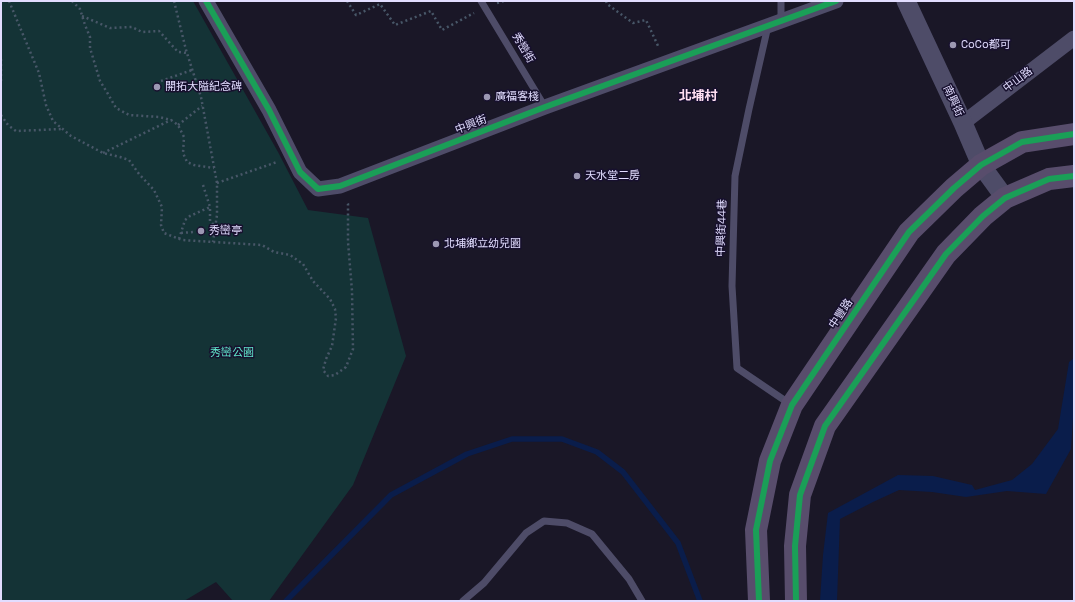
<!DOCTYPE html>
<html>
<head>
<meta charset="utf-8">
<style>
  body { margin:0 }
  #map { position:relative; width:1075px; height:602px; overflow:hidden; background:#1a1727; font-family:"Space Grotesk",sans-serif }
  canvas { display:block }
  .frame { position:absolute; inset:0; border:2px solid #e2ddff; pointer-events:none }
</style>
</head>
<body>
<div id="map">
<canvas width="1075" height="602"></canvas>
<div class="frame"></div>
</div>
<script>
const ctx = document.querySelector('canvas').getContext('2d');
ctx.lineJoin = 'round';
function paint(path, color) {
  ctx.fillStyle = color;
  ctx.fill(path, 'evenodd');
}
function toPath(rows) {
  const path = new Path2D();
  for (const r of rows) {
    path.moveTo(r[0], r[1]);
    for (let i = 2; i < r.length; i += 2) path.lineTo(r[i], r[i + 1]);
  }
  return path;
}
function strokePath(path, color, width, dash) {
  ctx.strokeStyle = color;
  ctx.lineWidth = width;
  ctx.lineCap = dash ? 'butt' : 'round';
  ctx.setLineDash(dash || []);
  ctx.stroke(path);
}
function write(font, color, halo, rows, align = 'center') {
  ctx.font = font + ' "Space Grotesk","Noto Sans TC",sans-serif';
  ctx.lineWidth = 3;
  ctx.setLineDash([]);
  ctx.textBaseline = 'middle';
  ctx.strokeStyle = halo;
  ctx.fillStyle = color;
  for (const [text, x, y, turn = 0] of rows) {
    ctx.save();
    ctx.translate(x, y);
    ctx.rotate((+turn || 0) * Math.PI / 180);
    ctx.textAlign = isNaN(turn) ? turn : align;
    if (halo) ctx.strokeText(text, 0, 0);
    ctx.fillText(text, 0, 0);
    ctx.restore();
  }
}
paint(toPath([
  [1,1,193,1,278,152,308,210,368,218,406,356,353,485,269,601,233,601,216,582,184,601,1,601]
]), '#143336');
paint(toPath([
  [1074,358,1074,403,1071,449,1046,494,1007,491,966,497,932,492,899,490,873,502,840,519,837,601,820,601,823,555,828,513,898,475,933,476,972,485,975,490,1012,480,1032,464,1058,429,1069,362]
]), '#0a1d4b');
strokePath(toPath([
  [286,601,391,495,467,454,512,439,562,439,597,452,623,472,678,543,700,601]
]), '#0a1d4b', 5.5);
strokePath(toPath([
  [9,1,39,73,46,105,53,121,71,136,103,153,120,157,129,160,139,174,154,190,162,207,161,225,164,233,182,240,262,245,274,252,290,255,303,264,313,281,330,299,335,309,336,318,332,346,326,359,323,370,328,376,335,375,346,367,353,349,352,291,348,242,348,204,347,201],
  [72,1,80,9,85,25,90,37,90,48,100,81,108,94,116,108,129,115,159,117,171,120,178,125,184,137,183,153,187,162,194,165,214,168],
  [174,1,186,50,201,97,217,183,217,215,213,242],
  [347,1,356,15,380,4,395,25,431,11,442,30,474,13],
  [606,1,607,4,633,23,646,20,659,48],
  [497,3,504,1],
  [82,16,110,28,132,27,142,32,159,31,178,52,187,53],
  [1,59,1,84],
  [161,81,192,70],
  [1,115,8,125,16,131,62,129],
  [178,125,202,106],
  [103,153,171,120],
  [217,183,277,162],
  [203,185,210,207,210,221,215,226],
  [209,230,215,230],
  [181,233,193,232],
  [179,239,185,220,190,216,210,207]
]), '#485768', 2.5, [2, 3]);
strokePath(toPath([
  [481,1,545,107],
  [781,1,781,21],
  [768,26,749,109,735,176,732,286,737,368,790,404],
  [463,601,484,583,526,533,544,521,567,523,592,534,629,579,642,601]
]), '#4e4c68', 7);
strokePath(toPath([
  [206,1,269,110,300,172,318,189,340,186,545,107,836,1],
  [963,123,1074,38]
]), '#4e4c68', 15);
strokePath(toPath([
  [906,1,963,123,981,165,1005,198]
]), '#4e4c68', 19);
strokePath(toPath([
  [759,601,756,530,770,461,792,405,909,232,954,188,981,165,1022,142,1074,134],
  [796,601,795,546,800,495,825,426,946,254,983,216,1005,198,1049,179,1074,176]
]), '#584d6c', 22);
strokePath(toPath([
  [206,1,269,110,300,172,318,189,340,186,545,107,836,1],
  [759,601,756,530,770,461,792,405,909,232,954,188,981,165,1022,142,1074,134],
  [796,601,795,546,800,495,825,426,946,254,983,216,1005,198,1049,179,1074,176]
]), '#1a9f57', 6);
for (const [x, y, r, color] of [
  [953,45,4,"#9c98b3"],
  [157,87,4,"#9c98b3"],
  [487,97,4,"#9c98b3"],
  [577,176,4,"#9c98b3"],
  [201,231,4,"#9c98b3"],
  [436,244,4,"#9c98b3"]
]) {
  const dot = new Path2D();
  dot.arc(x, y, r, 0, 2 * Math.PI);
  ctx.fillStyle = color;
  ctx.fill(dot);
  strokePath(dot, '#17102e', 1.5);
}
write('11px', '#e2ddff', '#17102e', [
  ["CoCo都可",961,45],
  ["開拓大隘紀念碑",165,87],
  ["廣福客棧",495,97],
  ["天水堂二房",585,176],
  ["秀巒亭",209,231],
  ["北埔鄉立幼兒園",444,244]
], 'left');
write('11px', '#e2ddff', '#17102e', [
  ["秀巒街",523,48,59],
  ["中山路",1018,80,-37],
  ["南興街",953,101,65],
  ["中興街",471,125,-21],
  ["中興街44巷",722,228,-88],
  ["中豐路",841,314,-56]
]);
write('11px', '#60e7cc', '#17102e', [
  ["秀巒公園",232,353]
]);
write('bold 13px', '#ffdff2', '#17102e', [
  ["北埔村",698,96]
]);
</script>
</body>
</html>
